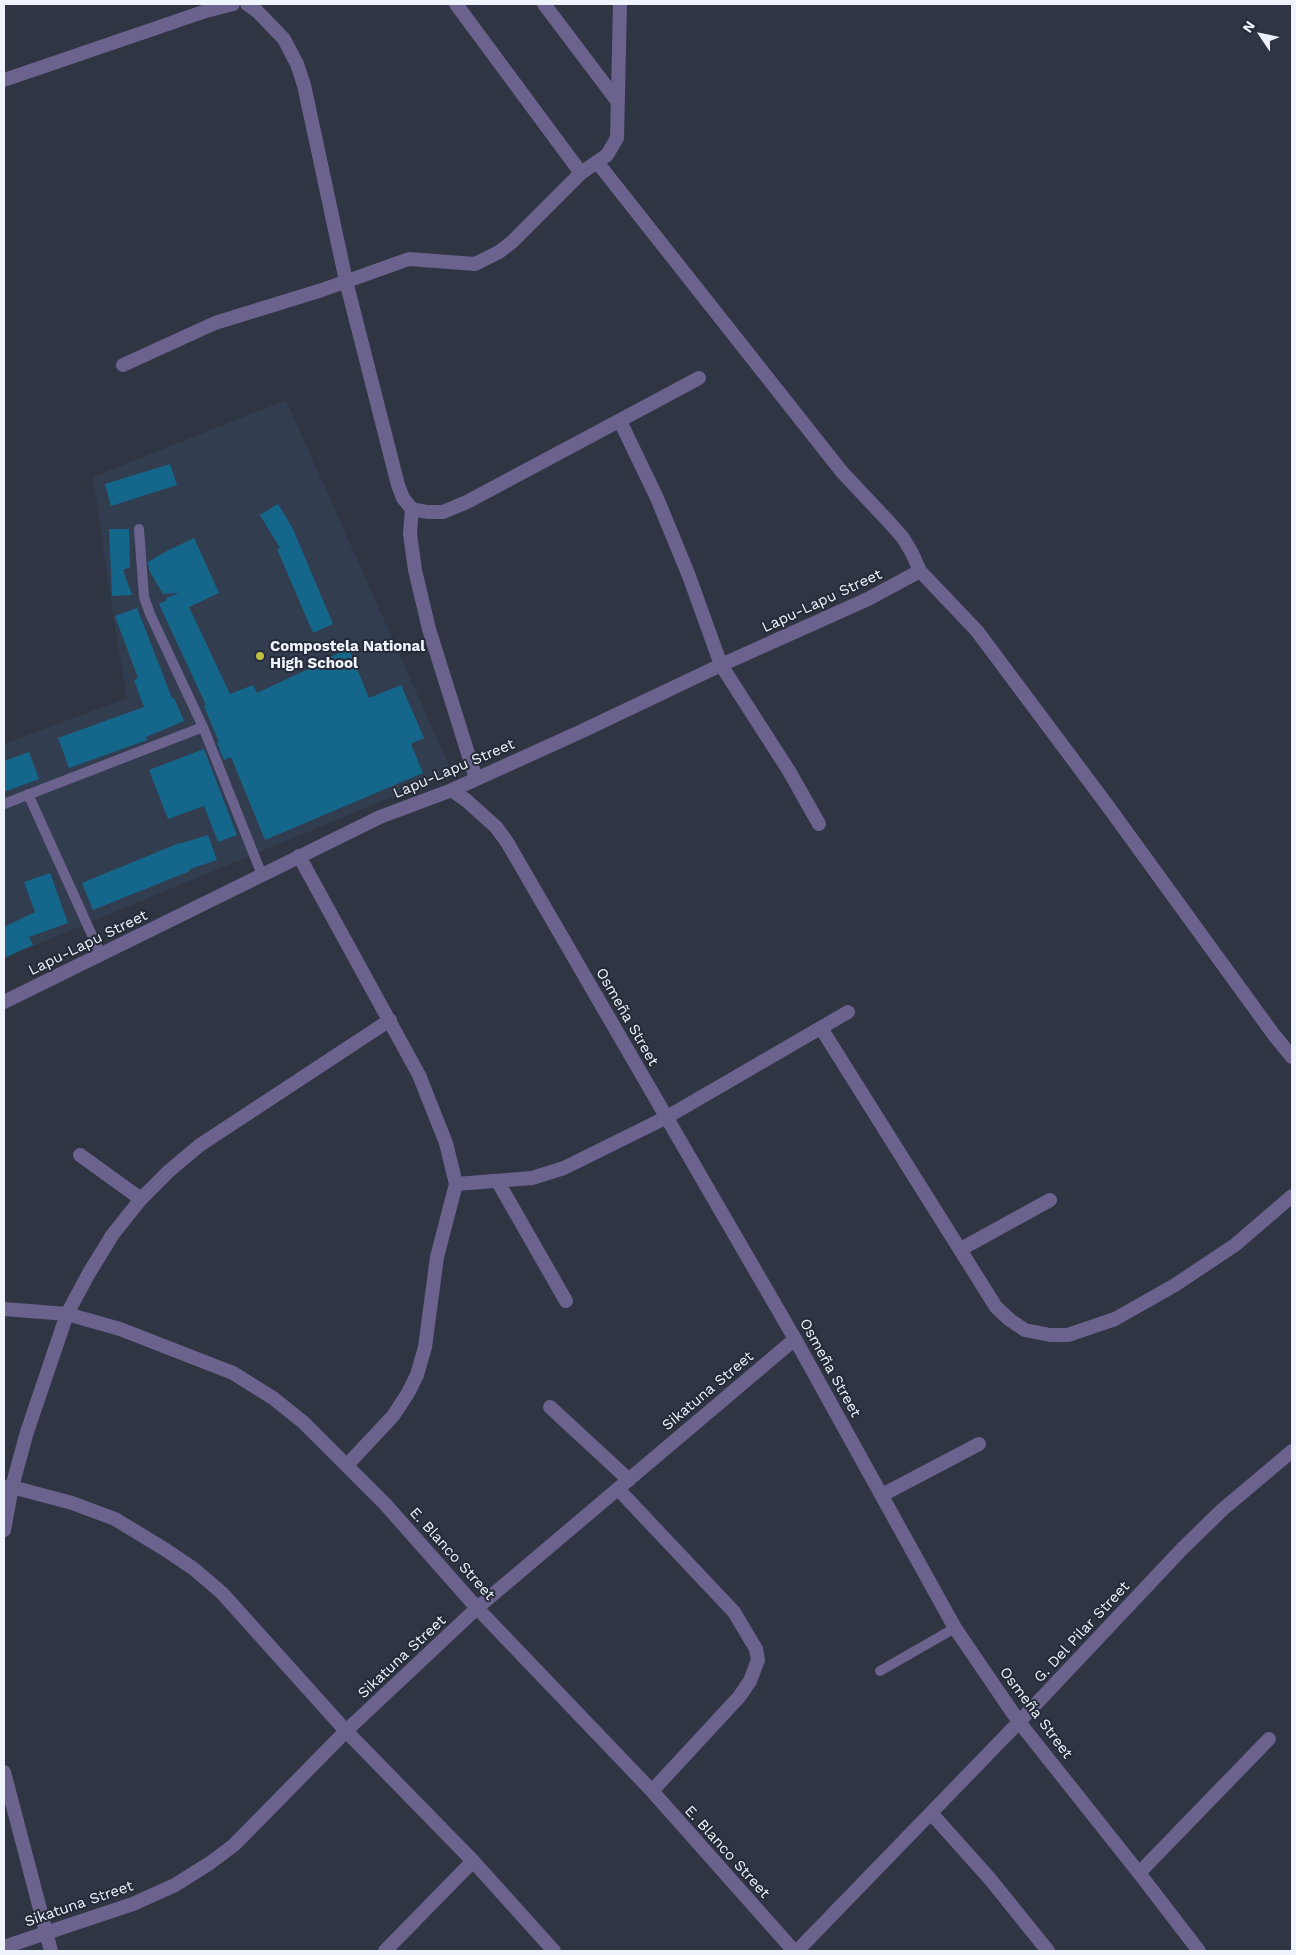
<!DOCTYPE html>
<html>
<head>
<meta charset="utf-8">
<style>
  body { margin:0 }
  #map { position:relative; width:1296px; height:1955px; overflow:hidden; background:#2f3542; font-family:"Work Sans",sans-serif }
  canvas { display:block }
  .frame { position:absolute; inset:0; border:5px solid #eff3fc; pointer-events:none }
  .north { position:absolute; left:1236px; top:10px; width:50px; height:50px; -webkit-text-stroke:4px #252b38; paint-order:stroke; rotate:304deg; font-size:14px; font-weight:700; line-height:20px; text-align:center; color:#eff3fc }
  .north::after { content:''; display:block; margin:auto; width:18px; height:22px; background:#eff3fc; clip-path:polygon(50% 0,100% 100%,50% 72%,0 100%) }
</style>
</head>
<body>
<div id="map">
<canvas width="1296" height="1955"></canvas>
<div class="frame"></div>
<div class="north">N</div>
</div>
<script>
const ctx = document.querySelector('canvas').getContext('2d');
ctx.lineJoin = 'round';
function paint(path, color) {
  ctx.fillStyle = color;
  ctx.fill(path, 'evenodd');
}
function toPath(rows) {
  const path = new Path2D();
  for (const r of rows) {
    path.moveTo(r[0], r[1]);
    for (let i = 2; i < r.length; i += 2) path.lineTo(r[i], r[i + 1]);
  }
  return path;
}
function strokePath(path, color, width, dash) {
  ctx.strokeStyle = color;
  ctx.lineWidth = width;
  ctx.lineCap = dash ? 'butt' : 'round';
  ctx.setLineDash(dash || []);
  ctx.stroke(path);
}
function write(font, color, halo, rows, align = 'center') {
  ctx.font = font + ' "Work Sans",sans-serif';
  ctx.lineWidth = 4;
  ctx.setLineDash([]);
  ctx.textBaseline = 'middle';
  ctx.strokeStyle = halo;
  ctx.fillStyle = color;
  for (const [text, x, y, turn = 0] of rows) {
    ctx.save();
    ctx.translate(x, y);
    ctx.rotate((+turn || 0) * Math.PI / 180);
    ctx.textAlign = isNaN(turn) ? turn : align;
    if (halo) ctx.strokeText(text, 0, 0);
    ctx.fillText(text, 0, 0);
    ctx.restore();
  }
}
paint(toPath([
  [286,400,452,772,4,958,4,744,127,698,113,614,93,477]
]), '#333d50');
paint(toPath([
  [170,464,177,485,111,506,105,484],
  [278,504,293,529,333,624,313,633,277,549,280,548,260,515],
  [109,529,129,529,130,567,123,570,132,595,112,596],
  [194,538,219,593,189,607,230,694,253,685,257,693,321,663,320,661,349,649,369,698,401,685,424,738,411,744,423,773,265,840,231,757,224,760,217,743,219,742,204,706,206,705,159,604,167,600,166,598,179,593,163,594,149,570,148,562,167,551],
  [137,608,172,698,174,698,184,721,146,737,147,740,69,768,58,738,144,707,134,680,138,678,115,616],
  [204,749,237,835,218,842,204,806,168,819,149,770],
  [29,752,39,779,4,792,4,761],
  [208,835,217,860,190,869,190,871,93,910,82,883,179,843,179,844],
  [50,873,68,923,29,937,33,945,4,958,4,927,35,912,24,882]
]), '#14678b');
strokePath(toPath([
  [139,529,144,597,150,614,203,727],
  [28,794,101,955],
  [4,804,203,727,262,875],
  [880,1671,955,1628]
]), '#6c628e', 10);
strokePath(toPath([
  [247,4,257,11,284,39,297,64,304,85,346,281,398,485,403,498,412,509,427,512,443,512,467,502,699,378],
  [456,4,581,173],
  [544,4,618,102],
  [4,80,206,11,233,4],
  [597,162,842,472,889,522,903,538,912,553,920,571,977,631,1107,805,1274,1035,1292,1057],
  [123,365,215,323,322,290,409,259,475,264,499,252,512,242,581,173,607,155,617,138,620,4],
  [620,421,657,498,689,576,721,665,789,771,819,824],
  [412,509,410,534,415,570,429,629,476,779],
  [452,790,580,732,721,665,868,599,920,571],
  [299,856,419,1075,446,1143,456,1184,437,1257,425,1347,417,1375,408,1393,393,1416,348,1464],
  [821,1028,996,1307,1010,1320,1025,1330,1050,1335,1068,1335,1115,1319,1175,1285,1235,1245,1292,1196],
  [80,1155,141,1199],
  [498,1182,566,1301],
  [456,1184,532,1178,564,1168,667,1117,848,1012],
  [961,1249,1050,1200],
  [4,1309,67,1314,120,1329,233,1373,273,1398,303,1422,386,1505,477,1608,652,1791,794,1951],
  [550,1407,629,1480],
  [4,1487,12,1487,72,1503,115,1519,166,1550,194,1569,222,1593,346,1731,473,1861,554,1951],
  [618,1489,734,1612,756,1649,758,1660,750,1681,739,1697,652,1791],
  [882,1495,979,1444],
  [4,1530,12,1487,27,1432,67,1314,89,1273,113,1234,141,1199,169,1171,200,1145,390,1020],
  [4,1772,51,1951],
  [931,1813,990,1879,1048,1951],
  [1139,1873,1269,1739],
  [4,1947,133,1904,175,1885,210,1863,234,1845,346,1731,477,1608,795,1339],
  [385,1951,473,1861],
  [797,1951,1019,1722,1182,1549,1222,1510,1292,1451]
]), '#6c628e', 14);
strokePath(toPath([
  [4,1002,380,817,452,790,467,801,496,827,507,842,795,1339,955,1628,1019,1722,1139,1873,1199,1951]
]), '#6c628e', 14);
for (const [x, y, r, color] of [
  [260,656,5,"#c0be41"]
]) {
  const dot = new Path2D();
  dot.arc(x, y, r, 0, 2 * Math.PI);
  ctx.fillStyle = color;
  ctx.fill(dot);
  strokePath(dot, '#252b38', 2);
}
write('15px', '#eff3fc', '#252b38', [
  ["Lapu-Lapu Street",822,601,-25],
  ["Lapu-Lapu Street",454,769,-23],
  ["Lapu-Lapu Street",88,943,-26],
  ["Osmeña Street",627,1017,60],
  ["Osmeña Street",830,1368,61],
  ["Sikatuna Street",708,1391,-40],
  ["E. Blanco Street",452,1554,48],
  ["G. Del Pilar Street",1082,1632,-47],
  ["Sikatuna Street",402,1657,-43],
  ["Osmeña Street",1036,1713,53],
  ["E. Blanco Street",727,1852,48],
  ["Sikatuna Street",79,1904,-19]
]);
write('bold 15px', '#eff3fc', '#252b38', [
  ["Compostela National",270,647],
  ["High School",270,664]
], 'left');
</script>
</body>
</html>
